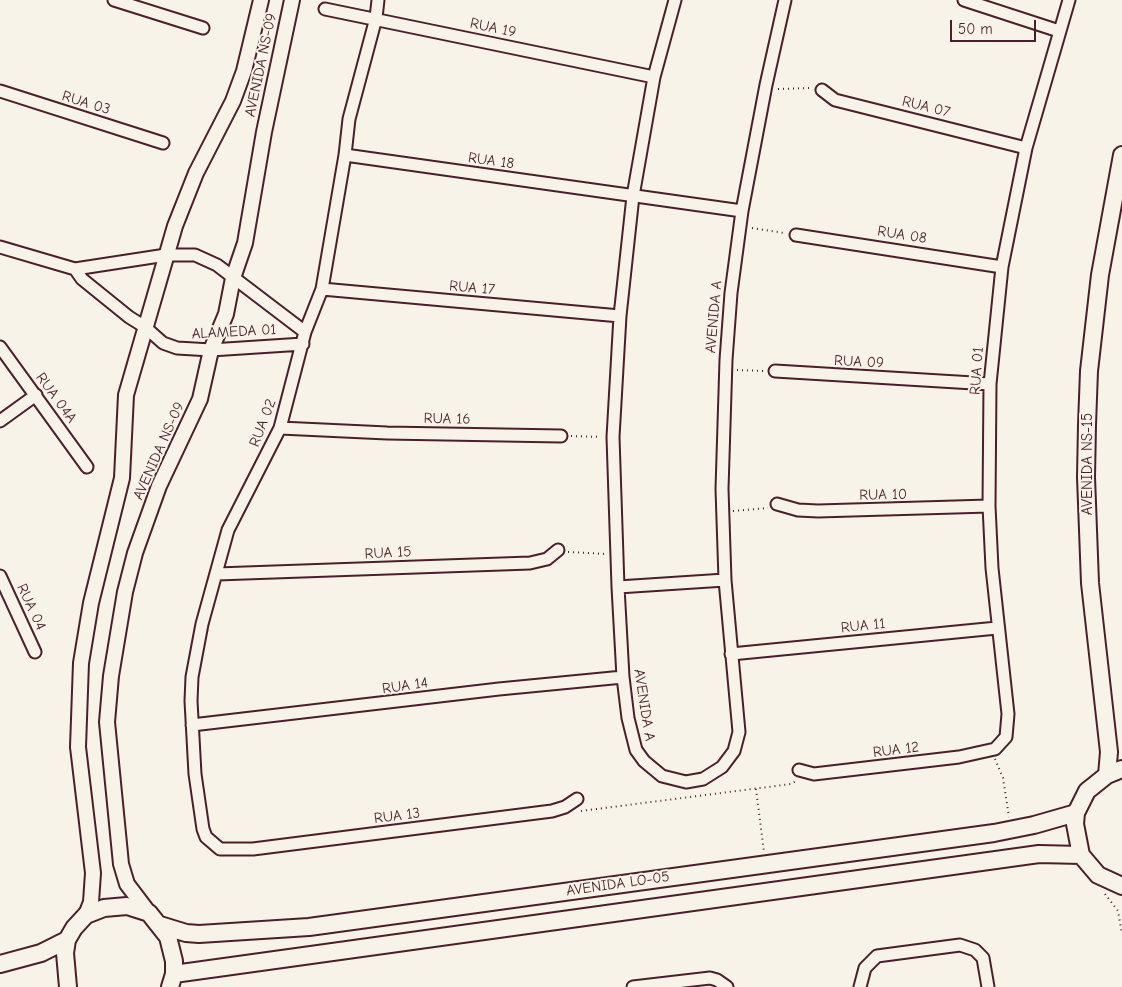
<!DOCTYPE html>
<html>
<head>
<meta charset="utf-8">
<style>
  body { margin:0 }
  #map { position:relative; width:1122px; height:987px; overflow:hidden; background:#f7f3e8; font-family:"Comic Neue",sans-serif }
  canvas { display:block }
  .scale { position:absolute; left:950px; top:20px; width:86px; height:22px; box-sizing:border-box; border:2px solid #4a1f2b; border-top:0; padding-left:6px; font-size:15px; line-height:18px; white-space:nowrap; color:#4a1f2b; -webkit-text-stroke:4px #f7f3e8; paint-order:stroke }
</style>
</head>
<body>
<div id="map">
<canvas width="1122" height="987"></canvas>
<div class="scale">50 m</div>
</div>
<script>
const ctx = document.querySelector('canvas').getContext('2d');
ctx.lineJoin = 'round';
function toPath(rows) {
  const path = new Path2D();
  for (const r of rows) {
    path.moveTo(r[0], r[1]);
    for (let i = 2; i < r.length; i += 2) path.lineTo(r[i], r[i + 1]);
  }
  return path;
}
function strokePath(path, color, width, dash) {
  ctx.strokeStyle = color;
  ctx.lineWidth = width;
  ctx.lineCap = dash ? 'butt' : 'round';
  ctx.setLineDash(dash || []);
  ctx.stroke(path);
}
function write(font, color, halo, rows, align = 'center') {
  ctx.font = font + ' "Comic Neue",sans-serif';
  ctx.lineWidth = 4;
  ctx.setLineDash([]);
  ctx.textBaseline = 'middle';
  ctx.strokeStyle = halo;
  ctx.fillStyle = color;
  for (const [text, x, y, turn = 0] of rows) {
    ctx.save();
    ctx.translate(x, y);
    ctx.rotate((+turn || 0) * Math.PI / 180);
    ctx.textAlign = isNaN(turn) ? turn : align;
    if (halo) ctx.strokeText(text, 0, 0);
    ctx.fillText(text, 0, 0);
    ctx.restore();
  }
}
const minor = toPath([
  [114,0,203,28],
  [378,0,376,18,349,119,345,155,322,289,305,332,280,428,228,530,202,624,192,677,191,701,195,774,203,829,206,837,220,849,253,849,552,811,565,807,577,799],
  [675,0,654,77,633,196,620,316,613,437,618,587,623,677,628,718,636,750,644,761,662,776,686,782,703,779,722,767,734,751,739,732,725,580,722,489,726,360,731,293,742,211,766,85,785,0],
  [964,0,1059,31],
  [325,9,654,77],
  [822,90,835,100,1026,148],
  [0,91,163,143],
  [345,155,742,211],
  [796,235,1002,267],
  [0,247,75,269,166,255,195,255,217,265,305,332],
  [75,269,82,279,129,317,145,327,163,343,177,348,211,350,303,344],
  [322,289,620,316],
  [0,347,87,467],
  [775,371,990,384],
  [0,421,36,395],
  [280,428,387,433,561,436],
  [777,504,798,510,818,511,989,506],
  [217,574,530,563,547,559,558,550],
  [0,576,35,652],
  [618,587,725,580],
  [731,654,997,628],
  [192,725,499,689,623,677],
  [799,770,814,774,959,757,995,749,1006,737,1008,714,992,568,989,506,990,384,1002,267,1026,148,1069,0],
  [633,987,710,978,717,980,727,987],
  [860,987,865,968,877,956,960,945,975,950,983,958,988,987]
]);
const tertiary = toPath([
  [149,913,127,884,121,864,107,722,111,676,125,592,135,553,159,486,200,399,211,350,226,314,233,278,245,243,264,132,292,0],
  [86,915,91,902,93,873,78,747,81,663,91,603,122,478,126,395,175,226,196,173,233,101,244,71,261,0]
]);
const secondary = toPath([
  [1122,769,1107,775,1087,791,1076,813,1075,824,1081,855,1098,875,1122,886],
  [1107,775,1109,752,1090,583,1086,477,1087,425,1089,371,1100,275,1122,155],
  [160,925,186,933,199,934,309,927,994,833,1034,825,1076,813],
  [0,964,41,953,67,940],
  [174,974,1039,854,1081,855],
  [68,987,65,953,67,940,74,928,86,915,104,908,127,906,149,913,168,937,174,961,174,974,170,987]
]);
strokePath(minor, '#4a1f2b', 15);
strokePath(tertiary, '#4a1f2b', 18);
strokePath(secondary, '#4a1f2b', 20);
strokePath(toPath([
  [778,89,810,88],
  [752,228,784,233],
  [737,370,765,371],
  [571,436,601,437],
  [733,511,768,508],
  [568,552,606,554],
  [995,759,1003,778,1009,817],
  [756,789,764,852],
  [581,811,791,784,796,781],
  [1105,894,1118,911,1122,934]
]), '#4a1f2b', 2, [1, 4]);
strokePath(minor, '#f7f3e8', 11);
strokePath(tertiary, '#f7f3e8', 14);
strokePath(secondary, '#f7f3e8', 16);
write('15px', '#4a1f2b', '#f7f3e8', [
  ["RUA 19",493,28,12],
  ["AVENIDA NS-09",261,65,-78],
  ["RUA 03",86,103,17],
  ["RUA 07",926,107,14],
  ["RUA 18",491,161,8],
  ["RUA 08",902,235,9],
  ["RUA 17",472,288,5],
  ["AVENIDA A",714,317,-85],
  ["ALAMEDA 01",234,332,-3],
  ["RUA 09",859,362,3],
  ["RUA 01",977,371,-86],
  ["RUA 04A",56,398,54],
  ["RUA 16",447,419,1],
  ["RUA 02",263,423,-69],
  ["AVENIDA NS-09",159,451,-66],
  ["AVENIDA NS-15",1088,464,-90],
  ["RUA 10",883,495,-1],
  ["RUA 15",388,553,-3],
  ["RUA 04",31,607,65],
  ["RUA 11",863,626,-6],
  ["RUA 14",405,686,-8],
  ["AVENIDA A",644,705,81],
  ["RUA 12",896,750,-7],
  ["RUA 13",397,816,-7],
  ["AVENIDA LO-05",618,884,-8]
]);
</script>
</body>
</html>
